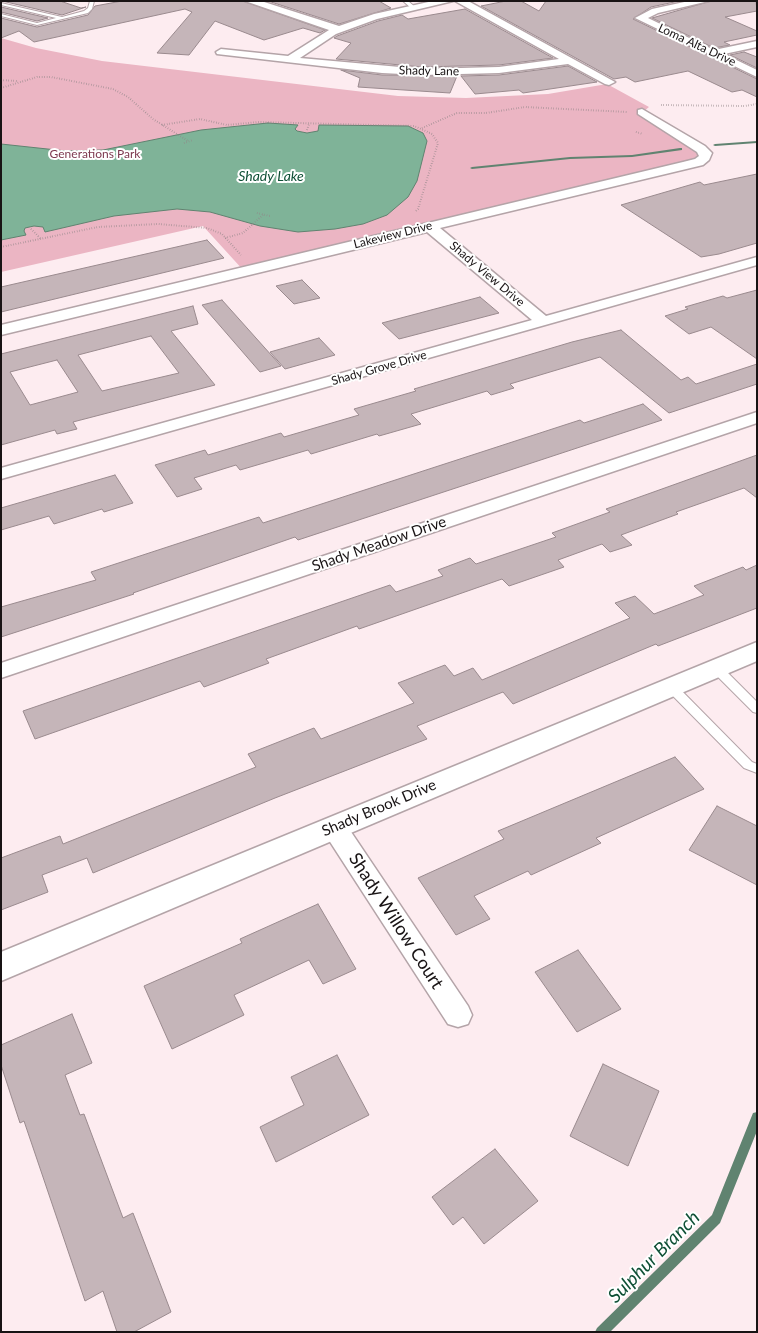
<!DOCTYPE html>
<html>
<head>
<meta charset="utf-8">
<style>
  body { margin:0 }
  #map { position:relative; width:758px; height:1333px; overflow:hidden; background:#fdecf0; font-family:Lato,sans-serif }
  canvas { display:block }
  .frame { position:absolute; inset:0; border:2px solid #181314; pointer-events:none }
</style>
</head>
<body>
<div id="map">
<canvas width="758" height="1333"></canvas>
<div class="frame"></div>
</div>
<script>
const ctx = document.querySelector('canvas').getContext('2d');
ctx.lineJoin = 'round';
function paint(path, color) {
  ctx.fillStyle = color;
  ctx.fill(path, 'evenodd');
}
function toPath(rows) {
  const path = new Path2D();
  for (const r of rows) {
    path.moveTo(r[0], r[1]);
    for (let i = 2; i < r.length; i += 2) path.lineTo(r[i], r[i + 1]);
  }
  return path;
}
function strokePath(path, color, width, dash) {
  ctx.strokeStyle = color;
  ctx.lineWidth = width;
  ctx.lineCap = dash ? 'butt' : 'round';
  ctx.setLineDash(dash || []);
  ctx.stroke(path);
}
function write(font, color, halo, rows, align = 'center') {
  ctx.font = font + ' Lato,sans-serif';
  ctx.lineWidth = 4;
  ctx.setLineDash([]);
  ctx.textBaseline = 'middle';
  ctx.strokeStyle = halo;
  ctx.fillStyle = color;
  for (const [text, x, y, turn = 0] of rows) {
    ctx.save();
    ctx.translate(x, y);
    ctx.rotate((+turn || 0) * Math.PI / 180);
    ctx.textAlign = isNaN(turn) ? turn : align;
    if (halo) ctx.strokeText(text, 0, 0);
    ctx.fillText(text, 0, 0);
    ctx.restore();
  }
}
paint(toPath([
  [1,38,36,48,102,61,398,96,466,98,548,94,607,84,649,107,643,112,705,157,244,271,203,226,1,272]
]), '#ebb5c3');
const water = toPath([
  [268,123,298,125,295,129,297,131,307,133,318,131,319,125,408,126,423,133,427,141,417,181,408,197,387,215,363,224,335,229,298,232,260,226,210,212,177,209,114,216,45,232,43,227,34,226,25,228,24,231,26,235,1,240,1,144,66,151,103,150,201,130,268,123]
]);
paint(water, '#7fb398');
strokePath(water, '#608370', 1);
paint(toPath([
  [757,141,757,143,715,146,713,145,715,144,757,141],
  [680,148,682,148,682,150,632,157,570,159,472,169,470,168,472,167,570,157,632,155,680,148],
  [757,1112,757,1131,720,1223,610,1332,595,1332,597,1328,712,1215,753,1113,757,1112]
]), '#608370');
const building = toPath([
  [2,1,60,1,81,8,86,7,62,15,2,1],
  [122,1,243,1,325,30,320,33,303,28,264,40,215,21,189,55,157,53,192,12,185,9,34,42,19,31,1,38,1,18,37,27,88,15,95,6,122,1],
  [268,1,379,1,391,8,339,24,268,1],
  [506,1,521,1,539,11,546,1,679,1,651,7,633,19,757,79,757,97,742,90,732,92,688,71,635,82,626,77,614,79,481,6,506,1],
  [711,1,756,1,757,11,725,17,757,31,757,35,724,42,730,45,714,48,652,18,711,1],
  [1,7,48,18,37,21,1,12,1,7],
  [465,9,553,58,499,65,422,67,336,59,351,43,334,38,337,36,378,21,402,15,408,19,465,9],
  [744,52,757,57,757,68,730,55,744,52],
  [568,66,597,82,523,93,519,90,475,94,461,76,499,75,568,66],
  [341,70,382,75,457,76,450,93,358,87,360,78,341,70],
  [757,174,757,243,719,254,701,257,621,205,700,182,704,185,757,174],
  [207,240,224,258,1,312,1,287,207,240],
  [302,280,320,298,294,304,276,286,302,280],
  [757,290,757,359,711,327,689,334,665,316,688,309,685,307,723,296,727,298,757,290],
  [480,297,499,313,399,339,382,323,480,297],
  [222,300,281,366,260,372,202,305,222,300],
  [193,306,198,324,171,331,215,385,73,422,77,429,57,434,55,430,1,445,1,354,193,306],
  [151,336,179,373,102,391,78,355,151,336],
  [57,360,78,392,30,405,10,372,57,360],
  [621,330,681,380,688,377,696,384,757,364,757,384,669,413,600,357,510,384,514,388,491,395,487,391,411,414,421,424,379,436,377,434,311,454,308,450,240,470,236,465,194,478,202,489,177,497,155,465,205,450,208,455,281,433,284,437,359,415,354,409,416,391,414,389,572,342,621,330],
  [319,338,335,355,285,369,270,352,319,338],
  [643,404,662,420,298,540,295,537,133,593,134,594,1,637,1,607,96,580,91,572,259,517,263,523,580,420,584,423,643,404],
  [757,455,757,498,744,488,676,512,678,514,621,535,632,545,610,552,602,544,558,560,564,567,509,586,502,579,359,629,357,626,266,659,269,663,204,687,200,681,35,739,23,711,390,585,396,592,443,576,438,570,470,558,476,564,556,537,552,533,610,512,606,509,757,455],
  [115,475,133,503,104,512,102,509,54,524,49,516,1,530,1,508,115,475],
  [757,565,757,608,658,646,656,644,513,704,503,692,417,726,427,739,275,798,93,873,87,858,42,875,48,892,1,910,1,858,60,836,63,844,256,767,248,754,314,728,321,739,414,703,398,683,445,665,454,676,473,668,482,680,630,618,615,603,635,596,654,614,704,595,694,586,743,567,746,570,757,565],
  [675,757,704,789,596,838,601,843,531,875,528,871,474,896,490,919,456,935,418,878,504,839,498,831,675,757],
  [717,806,757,826,757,885,689,850,717,806],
  [318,904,356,969,323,984,309,960,234,995,244,1015,172,1049,144,986,242,943,240,939,318,904],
  [578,950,621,1009,577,1032,535,972,578,950],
  [72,1014,92,1063,65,1075,80,1115,84,1114,123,1218,133,1213,171,1312,134,1332,117,1332,103,1291,85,1301,24,1121,20,1123,1,1065,1,1045,72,1014],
  [337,1055,369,1115,276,1162,260,1127,304,1105,291,1077,337,1055],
  [603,1064,659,1091,628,1166,570,1136,603,1064],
  [495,1149,538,1201,484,1244,463,1217,453,1225,432,1197,495,1149]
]);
paint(building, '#c5b5b9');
strokePath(building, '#9a8a8e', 1);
const service = toPath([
  [90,1,94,1,92,9,88,13,37,25,1,16,1,14,37,23,56,18,1,5,1,3,62,17,84,11,88,8,90,1],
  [403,1,408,1,415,7,411,8,403,1],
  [716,664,720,665,757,702,757,713,753,712,712,671,711,668,716,664],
  [671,683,675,684,752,762,757,764,757,773,744,768,667,690,666,687,671,683]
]);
const minor = toPath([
  [245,1,261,1,339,26,374,14,433,1,453,1,377,19,336,34,300,58,422,69,499,67,559,59,455,1,468,1,615,82,609,85,605,84,568,64,499,73,422,75,382,73,217,54,216,52,221,49,288,56,329,30,245,1],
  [689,1,709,1,658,13,648,18,714,50,757,41,757,47,724,54,757,70,757,77,635,18,652,9,689,1],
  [642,109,705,146,712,153,709,160,703,165,440,228,546,316,757,257,757,265,1,479,1,468,532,320,427,232,1,335,1,325,683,162,695,159,699,156,697,152,638,114,638,110,642,109],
  [757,412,757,423,1,678,1,663,757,412],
  [334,817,343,820,468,1006,472,1015,468,1024,458,1027,448,1024,325,834,322,827,325,820,334,817]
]);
const tertiary = toPath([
  [757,642,757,661,1,981,1,952,757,642]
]);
strokePath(service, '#b4a4a8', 2);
strokePath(minor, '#b4a4a8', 3);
strokePath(tertiary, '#b4a4a8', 3);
strokePath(toPath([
  [1,80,17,81],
  [1,88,37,77,51,77,113,89,128,97,153,119,188,141],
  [661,105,745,106,757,104],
  [162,125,200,119,227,125,258,122,414,126,432,134,438,143,418,209,415,212],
  [422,128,457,113,486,113,525,107,627,112],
  [307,130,309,124],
  [636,132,643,134],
  [184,143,193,140],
  [257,213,270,216],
  [31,229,41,239],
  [225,238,243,233,264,214],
  [1,247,98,227,158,224,207,228,222,234,241,255]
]), '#918688', 2, [0.5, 2]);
paint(service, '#fff');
paint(minor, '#fff');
paint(tertiary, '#fff');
write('12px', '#181314', '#fff', [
  ["Loma Alta Drive",697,45,25],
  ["Shady Lane",429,71,1],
  ["Lakeview Drive",393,235,-14],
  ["Shady View Drive",487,274,40],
  ["Shady Grove Drive",379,368,-16]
]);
write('12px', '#7d394f', '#fff', [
  ["Generations Park",95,154]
]);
write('italic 14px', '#0f5036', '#fff', [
  ["Shady Lake",271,176]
]);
write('15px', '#181314', '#fff', [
  ["Shady Meadow Drive",379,544,-19],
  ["Shady Brook Drive",379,808,-23]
]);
write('18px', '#181314', '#fff', [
  ["Shady Willow Court",396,921,57]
]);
write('italic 19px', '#0f5036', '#fff', [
  ["Sulphur Branch",654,1257,-45]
]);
</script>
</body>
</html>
